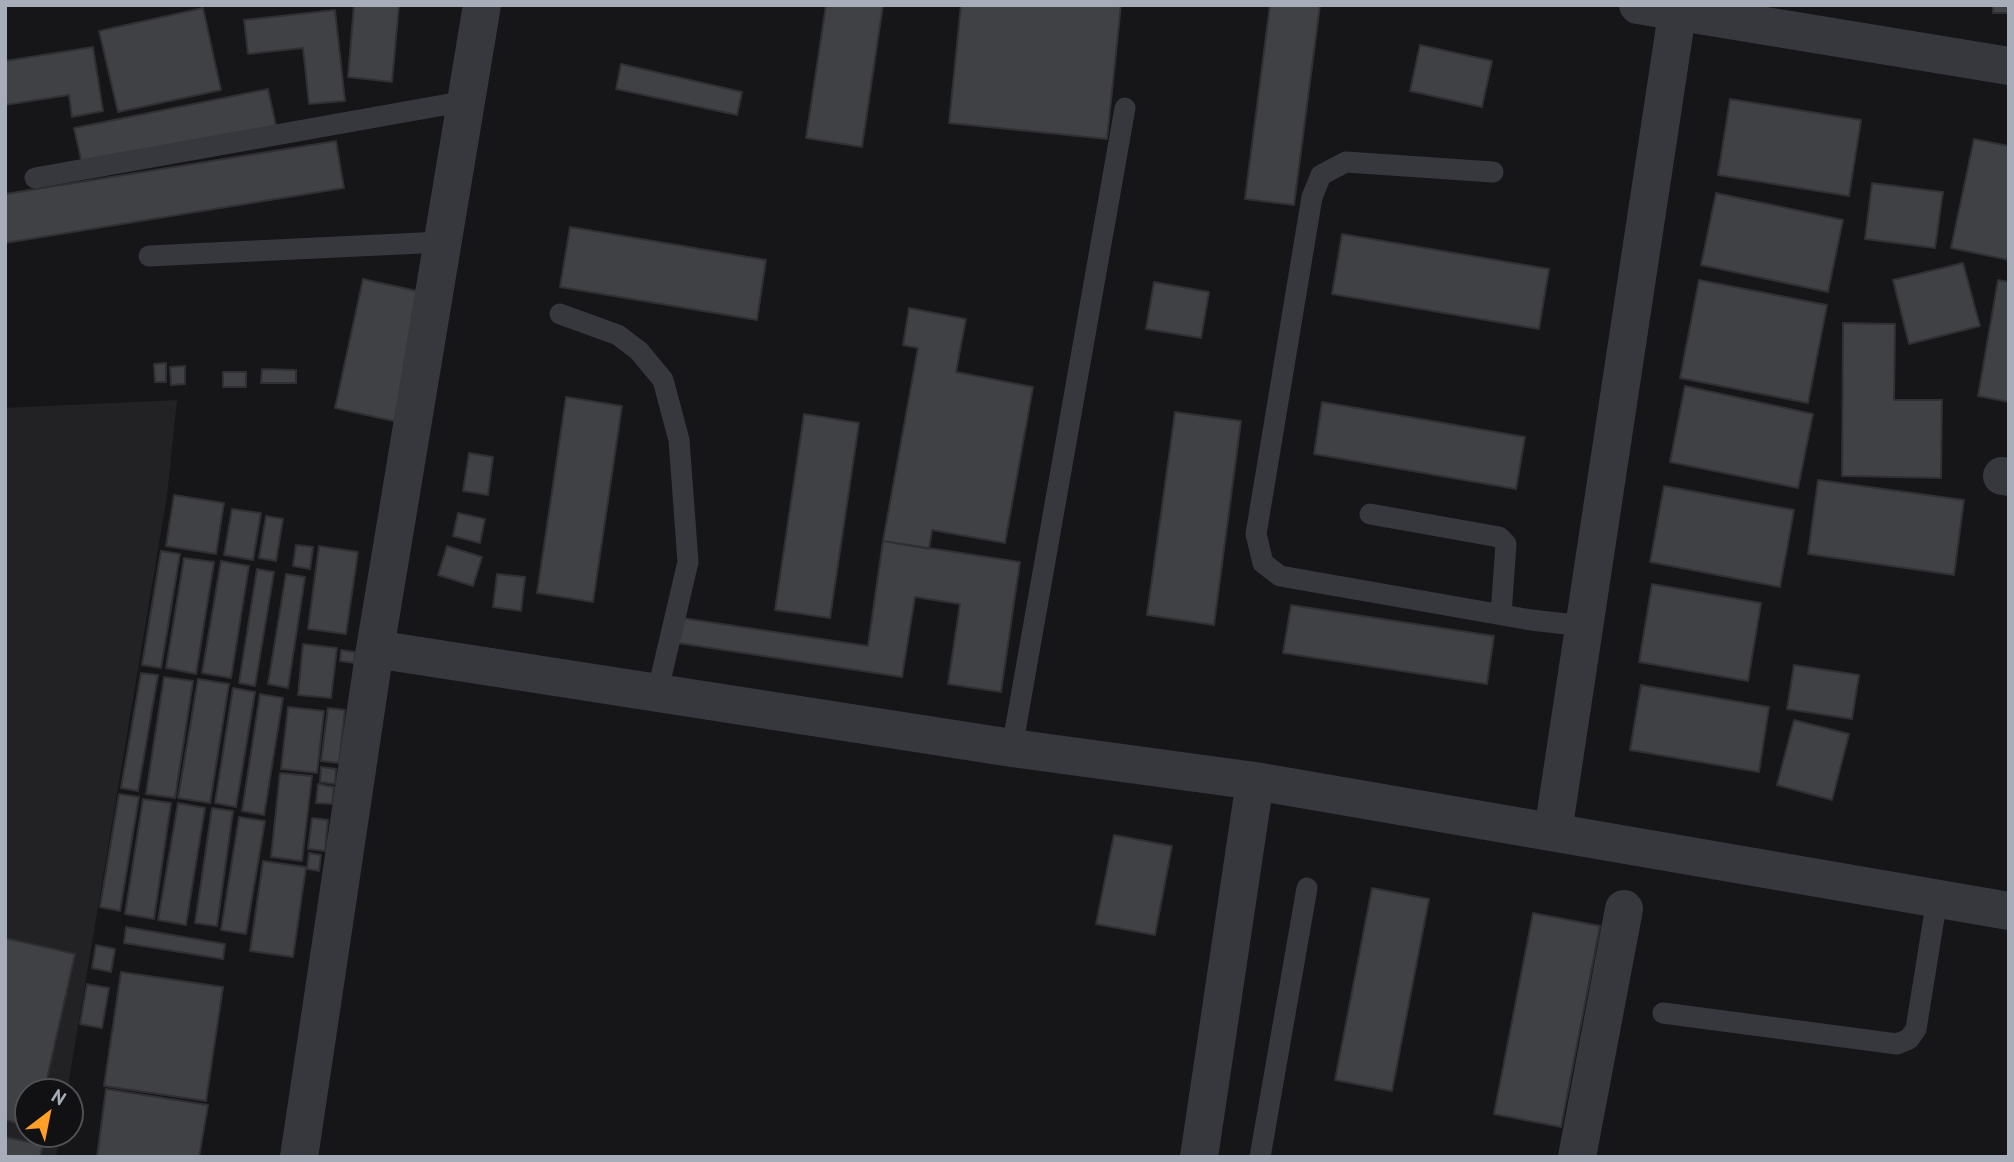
<!DOCTYPE html>
<html>
<head>
<meta charset="utf-8">
<style>
  body { margin:0 }
  #map { position:relative; width:2014px; height:1162px; overflow:hidden; background:#161618; font-family:"PT Sans",sans-serif }
  canvas { display:block }
  .frame { position:absolute; inset:0; border:7px solid #a7aeb9; pointer-events:none }
  .north { position:absolute; left:14px; top:1078px; width:70px; height:70px; box-sizing:border-box; background:#111113; border:2px solid #4d5055; border-radius:50%; rotate:32deg; font-size:19px; font-weight:700; line-height:28px; text-align:center; color:#a7aeb9 }
  .north::after { content:''; display:block; margin:auto; width:24px; height:32px; background:#ff9f27; clip-path:polygon(50% 0,100% 100%,50% 72%,0 100%) }
</style>
</head>
<body>
<div id="map">
<canvas width="2014" height="1162"></canvas>
<div class="frame"></div>
<div class="north">N</div>
</div>
<script>
const ctx = document.querySelector('canvas').getContext('2d');
ctx.lineJoin = 'round';
function paint(path, color) {
  ctx.fillStyle = color;
  ctx.fill(path, 'evenodd');
}
function toPath(rows) {
  const path = new Path2D();
  for (const r of rows) {
    path.moveTo(r[0], r[1]);
    for (let i = 2; i < r.length; i += 2) path.lineTo(r[i], r[i + 1]);
  }
  return path;
}
function strokePath(path, color, width, dash) {
  ctx.strokeStyle = color;
  ctx.lineWidth = width;
  ctx.lineCap = dash ? 'butt' : 'round';
  ctx.setLineDash(dash || []);
  ctx.stroke(path);
}
paint(toPath([
  [177,400,167,496,67,1092,28,1092,28,1134,60,1134,56,1157,5,1157,5,408]
]), '#222225');
const building = toPath([
  [354,5,399,5,392,82,348,77,354,5],
  [826,5,883,5,862,147,806,138,826,5],
  [961,5,1121,5,1107,139,949,123,961,5],
  [1270,5,1320,5,1294,205,1245,199,1270,5],
  [1993,5,2009,5,2009,13,1993,13,1993,5],
  [203,8,221,90,118,112,99,31,203,8],
  [335,10,345,101,309,104,303,48,248,54,244,20,335,10],
  [1420,45,1492,61,1482,107,1410,91,1420,45],
  [93,47,103,111,72,117,69,95,5,105,5,61,93,47],
  [621,64,742,92,737,115,616,89,621,64],
  [268,89,277,130,83,168,74,128,268,89],
  [1730,99,1861,120,1849,196,1718,175,1730,99],
  [1974,139,2009,146,2009,260,1951,248,1974,139],
  [336,141,344,188,5,243,5,194,336,141],
  [1872,183,1943,192,1935,248,1865,239,1872,183],
  [1716,193,1843,220,1828,292,1701,265,1716,193],
  [570,227,766,260,757,320,560,287,570,227],
  [1342,234,1549,269,1539,329,1332,294,1342,234],
  [1963,263,1980,326,1909,344,1893,280,1963,263],
  [363,279,426,293,398,422,335,408,363,279],
  [1699,280,1827,305,1808,403,1680,378,1699,280],
  [1998,280,2009,282,2009,402,1978,396,1998,280],
  [1154,282,1209,292,1201,338,1146,329,1154,282],
  [909,308,966,319,956,372,1033,387,1005,543,932,530,929,549,883,541,918,348,903,345,909,308],
  [1843,323,1895,324,1894,400,1942,400,1941,478,1842,476,1843,323],
  [166,363,166,382,155,382,154,364,166,363],
  [185,366,185,384,171,385,170,367,185,366],
  [262,369,296,370,296,383,261,383,262,369],
  [223,372,246,372,246,387,223,387,223,372],
  [1685,386,1813,414,1798,488,1670,462,1685,386],
  [566,397,622,406,593,602,537,593,566,397],
  [1322,402,1525,437,1516,489,1314,454,1322,402],
  [1175,412,1241,421,1214,625,1147,615,1175,412],
  [804,414,859,423,830,618,775,610,804,414],
  [469,453,493,457,488,495,463,491,469,453],
  [1818,480,1964,500,1954,575,1808,554,1818,480],
  [1664,486,1794,510,1780,587,1650,562,1664,486],
  [174,495,224,503,216,554,166,546,174,495],
  [232,509,261,513,253,560,224,555,232,509],
  [458,513,485,519,480,543,453,536,458,513],
  [266,516,283,519,276,561,259,558,266,516],
  [883,541,1020,562,1001,692,948,684,960,604,915,597,902,677,678,643,682,618,868,646,883,541],
  [296,545,313,547,310,569,293,566,296,545],
  [319,546,358,552,346,634,308,629,319,546],
  [447,546,482,557,473,586,438,575,447,546],
  [161,551,180,554,161,668,142,665,161,551],
  [184,558,214,562,196,674,166,668,184,558],
  [221,561,249,566,231,678,202,673,221,561],
  [257,569,274,572,255,686,239,683,257,569],
  [286,574,305,577,288,688,268,684,286,574],
  [497,574,525,577,521,611,493,607,497,574],
  [1652,584,1761,603,1748,681,1639,662,1652,584],
  [1291,605,1494,636,1487,684,1283,653,1291,605],
  [303,644,337,648,331,698,298,695,303,644],
  [341,650,355,652,354,663,340,661,341,650],
  [1794,665,1859,675,1852,719,1787,709,1794,665],
  [141,673,158,675,138,791,121,788,141,673],
  [164,677,193,681,175,798,146,794,164,677],
  [198,679,229,684,210,803,178,798,198,679],
  [1641,685,1769,707,1759,772,1630,750,1641,685],
  [233,688,255,692,236,807,215,803,233,688],
  [260,694,283,698,264,815,242,811,260,694],
  [288,707,324,711,317,773,281,769,288,707],
  [328,708,345,710,339,763,321,761,328,708],
  [1794,720,1849,734,1832,800,1777,785,1794,720],
  [321,767,336,769,335,784,320,782,321,767],
  [280,773,312,776,302,861,271,857,280,773],
  [318,784,334,787,332,804,316,803,318,784],
  [119,794,139,797,120,911,100,907,119,794],
  [143,799,171,803,154,919,125,914,143,799],
  [178,803,205,808,186,925,158,920,178,803],
  [212,808,233,811,217,926,195,923,212,808],
  [239,817,265,821,246,934,221,930,239,817],
  [312,818,328,820,325,851,308,849,312,818],
  [1114,835,1172,846,1155,935,1096,924,1114,835],
  [309,853,321,855,319,871,307,869,309,853],
  [263,861,306,867,293,957,250,951,263,861],
  [1372,888,1429,899,1392,1091,1335,1080,1372,888],
  [1533,913,1600,926,1561,1127,1494,1114,1533,913],
  [126,927,225,944,223,959,124,943,126,927],
  [5,938,75,954,44,1092,28,1092,28,1126,5,1120,5,938],
  [96,945,115,949,111,972,92,968,96,945],
  [121,972,223,987,206,1101,104,1086,121,972],
  [87,984,109,988,102,1028,80,1024,87,984],
  [106,1089,208,1105,199,1157,97,1157,106,1089],
  [5,1137,43,1145,40,1157,5,1157,5,1137]
]);
paint(building, '#404145');
strokePath(building, '#303034', 2);
strokePath(toPath([
  [1493,172,1346,162,1321,175,1312,197,1256,534,1263,563,1280,576,1531,620,1584,626],
  [35,178,466,101],
  [149,256,442,242],
  [560,314,618,335,639,351,663,380,679,440,688,562,657,694],
  [1370,514,1499,537,1506,544,1501,614],
  [1012,748,1125,108],
  [1663,1013,1897,1044,1909,1039,1916,1029,1937,899],
  [1260,1157,1307,888]
]), '#36383d', 21);
strokePath(toPath([
  [1638,5,2009,66],
  [2002,476,2009,477],
  [375,649,1012,748,1255,781,2009,911],
  [1553,832,1677,14],
  [299,1157,375,649,482,5],
  [1199,1157,1255,781],
  [1577,1157,1624,909]
]), '#36383d', 38);
</script>
</body>
</html>
